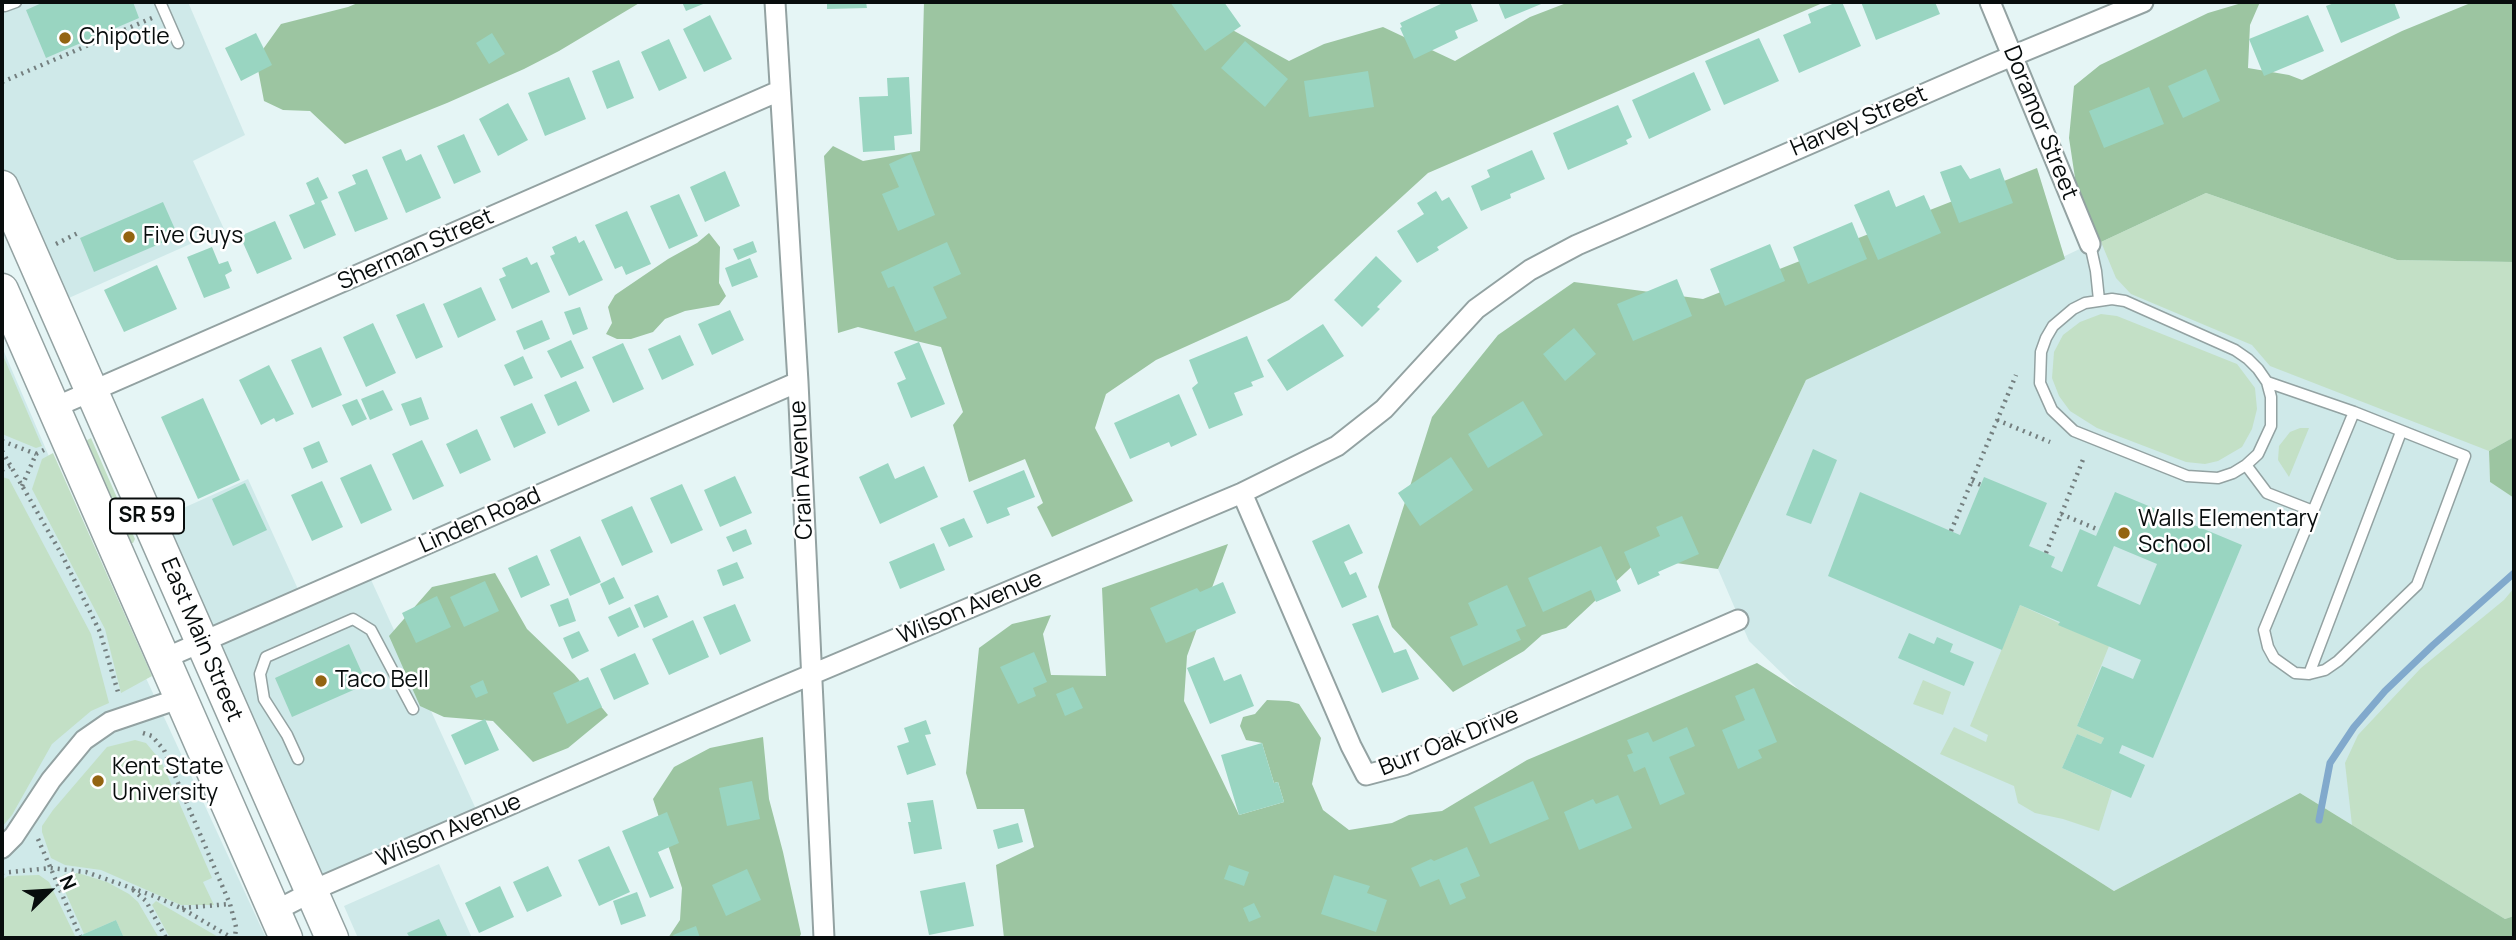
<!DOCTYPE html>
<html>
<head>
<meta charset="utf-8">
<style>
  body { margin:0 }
  #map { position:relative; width:2516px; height:940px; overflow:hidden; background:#e5f5f5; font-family:Manrope,sans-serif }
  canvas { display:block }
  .frame { position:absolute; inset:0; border:4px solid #080d0d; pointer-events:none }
  .north { position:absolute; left:14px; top:856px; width:70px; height:70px; -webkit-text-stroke:5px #fff; paint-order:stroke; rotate:66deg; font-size:19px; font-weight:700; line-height:28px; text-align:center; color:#080d0d }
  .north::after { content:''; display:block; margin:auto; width:24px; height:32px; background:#080d0d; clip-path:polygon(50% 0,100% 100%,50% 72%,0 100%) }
</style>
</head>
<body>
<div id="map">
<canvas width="2516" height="940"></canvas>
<div class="frame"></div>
<div class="north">N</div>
</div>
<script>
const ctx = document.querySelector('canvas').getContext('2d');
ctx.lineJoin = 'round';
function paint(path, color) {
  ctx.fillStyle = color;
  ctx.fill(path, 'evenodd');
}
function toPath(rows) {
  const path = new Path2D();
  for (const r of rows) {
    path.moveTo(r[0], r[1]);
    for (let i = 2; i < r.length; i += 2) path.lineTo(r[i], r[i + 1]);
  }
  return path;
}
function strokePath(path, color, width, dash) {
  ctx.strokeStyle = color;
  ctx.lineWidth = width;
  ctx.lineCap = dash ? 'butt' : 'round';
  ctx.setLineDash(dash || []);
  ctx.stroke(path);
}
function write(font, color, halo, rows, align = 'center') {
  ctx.font = font + ' Manrope,sans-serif';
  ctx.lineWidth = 5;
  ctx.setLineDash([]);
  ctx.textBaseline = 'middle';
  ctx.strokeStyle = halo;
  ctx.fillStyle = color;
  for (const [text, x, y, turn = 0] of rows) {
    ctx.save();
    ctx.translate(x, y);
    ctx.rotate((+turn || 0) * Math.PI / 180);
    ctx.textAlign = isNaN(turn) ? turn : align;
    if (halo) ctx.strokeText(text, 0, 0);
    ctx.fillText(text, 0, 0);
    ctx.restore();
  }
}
paint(toPath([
  [2,2,188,2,245,135,193,161,224,229,53,305,2,194],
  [2101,242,2397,260,2514,262,2514,437,2489,451,2490,482,2514,498,2514,916,2505,919,2300,793,2114,891,1798,689,1749,641,1718,569,1806,380,2090,244],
  [2,347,121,624,266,938,2,938],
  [248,479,302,598,367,571,480,818,312,892,150,523],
  [439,864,472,938,358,938,344,906]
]), '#cfe9e9');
paint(toPath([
  [2206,193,2397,260,2514,262,2514,437,2489,451,2270,366,2252,345,2131,294,2116,278,2101,242],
  [2101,314,2117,316,2237,364,2255,388,2257,409,2252,429,2242,447,2218,461,2205,464,2186,462,2097,428,2070,411,2059,396,2052,378,2054,352,2063,335,2080,322],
  [2,353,42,446,36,448,2,434],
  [2300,428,2309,428,2289,477,2278,460,2279,446,2290,432],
  [91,438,135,539,133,543,130,543,82,443],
  [53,453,152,676,121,693,105,629,32,489,42,459],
  [2,477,9,479,91,634,109,703,91,711,52,744,12,815,2,827],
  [2514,588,2514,916,2505,919,2352,825,2345,763,2358,735,2421,668,2504,600],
  [2020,605,2109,646,2077,726,2104,738,2101,744,2077,734,2062,768,2112,790,2099,831,2063,819,2035,813,2018,803,2014,786,1940,754,1954,727,1986,742,1988,735,1970,726],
  [1923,680,1951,692,1943,715,1913,704],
  [135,740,146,743,161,761,212,878,203,882,214,905,181,905,101,870,65,865,51,858,42,832,42,826,53,810,107,747],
  [78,873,107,882,129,894,138,902,159,938,124,938,116,920,84,934,59,878,65,874],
  [39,875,49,882,76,938,2,938,2,880,8,876],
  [156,901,220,938,170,938,152,905]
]), '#c3e0c6');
paint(toPath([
  [360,2,641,2,559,51,524,69,447,103,345,144,310,111,283,110,264,101,256,59,281,24,348,7],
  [924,2,1221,2,1227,27,1289,61,1324,44,1383,27,1455,61,1530,17,1569,2,1825,2,1428,173,1289,300,1156,360,1106,394,1095,428,1133,501,1052,537,1037,507,1043,503,1025,459,969,482,953,425,963,412,941,347,858,327,838,333,824,156,833,146,863,161,920,151],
  [2245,2,2260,2,2250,25,2248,68,2289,75,2302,80,2402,31,2473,2,2514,2,2514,262,2397,260,2206,193,2101,242,2078,198,2069,138,2074,86,2100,65,2208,13],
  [2037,168,2065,259,1806,380,1718,569,1641,558,1566,628,1542,635,1524,651,1453,692,1392,627,1378,587,1432,417,1498,335,1574,282,1703,299],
  [709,233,720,247,719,283,726,296,719,305,685,311,665,319,653,332,631,339,617,339,606,334,612,323,608,307,615,295,668,259,697,243],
  [2514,437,2514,498,2490,482,2489,451],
  [1228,544,1187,656,1184,701,1239,815,1284,802,1278,782,1274,783,1262,743,1246,740,1240,726,1243,717,1255,714,1267,700,1289,701,1299,704,1321,738,1312,784,1323,810,1349,830,1392,823,1409,815,1442,811,1527,760,1757,663,2114,891,2300,793,2505,919,2514,916,2514,938,1004,938,996,865,1034,847,1024,809,977,809,966,773,979,648,1012,624,1051,615,1043,634,1051,675,1106,676,1102,588],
  [495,573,527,629,574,674,608,715,568,748,533,762,493,721,444,717,420,706,389,636,432,587],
  [763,737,769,799,783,852,801,934,799,938,668,938,680,920,682,888,653,799,674,767,710,748]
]), '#9cc5a1');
strokePath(toPath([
  [2319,820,2330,763,2354,727,2385,691,2433,645,2514,573]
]), '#81a9cc', 7);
paint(toPath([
  [44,2,133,2,139,18,46,58,26,10],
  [682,2,708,2,686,11],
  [827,2,866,2,867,8,827,9],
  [1170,2,1224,2,1241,26,1205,51],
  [1445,2,1470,2,1478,21,1455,31,1458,38,1414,59,1400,28,1402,27,1400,23],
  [1498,2,1546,2,1505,19],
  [1837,2,1842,2,1861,46,1799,73,1783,35,1811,23,1808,14],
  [1861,2,1935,2,1940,14,1876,40],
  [2337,2,2394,2,2400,18,2341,43,2326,6],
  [710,15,732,59,704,72,683,29],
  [2308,15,2324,51,2264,76,2249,39],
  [256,33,272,65,241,81,225,48],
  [492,33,505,54,489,64,476,43],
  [1759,38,1779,81,1724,105,1705,61],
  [669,39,687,78,659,91,641,52],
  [1245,41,1288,79,1265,107,1221,68],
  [619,60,634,98,607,109,592,71],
  [2206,69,2220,101,2183,118,2168,86],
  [1368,71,1374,107,1309,117,1304,81],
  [1694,72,1711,110,1649,139,1632,100],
  [569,77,586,119,545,136,528,93],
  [909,77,912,134,894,136,895,150,863,152,859,97,888,96,887,78],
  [2149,87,2164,124,2104,148,2089,111],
  [508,103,528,140,498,156,479,119],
  [1618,105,1632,137,1626,140,1628,144,1568,170,1553,133],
  [464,134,481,172,454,184,437,146],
  [401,149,406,161,421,154,441,198,406,213,382,157],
  [1532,150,1545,179,1510,194,1511,198,1481,211,1471,186,1490,177,1487,170],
  [911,154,935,215,898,231,882,194,899,187,889,164],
  [1961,165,1970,179,2000,168,2013,203,1959,223,1940,172],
  [367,169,388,219,355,232,338,192,356,184,352,175],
  [725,171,740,206,705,222,690,187],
  [318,177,328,198,321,201,336,235,304,249,289,215,315,204,306,183],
  [1889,190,1896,207,1924,195,1941,233,1878,260,1854,205],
  [1436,191,1442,201,1449,197,1468,228,1437,247,1439,250,1417,263,1397,231,1424,214,1417,203],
  [679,194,698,236,669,249,650,206],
  [163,202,178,236,94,272,80,238],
  [627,211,651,264,626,275,622,266,615,269,595,225],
  [275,221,292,259,257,274,240,236],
  [1852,222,1867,259,1808,284,1793,247],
  [576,236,579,243,584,240,603,280,569,296,550,256,555,254,552,247],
  [753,241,757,252,738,260,733,249],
  [947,242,961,274,933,287,947,318,915,332,894,286,888,288,881,272],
  [1770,244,1785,281,1725,306,1710,269],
  [212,247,219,264,228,261,232,271,225,275,230,288,204,298,187,257],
  [1376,256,1402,281,1377,307,1380,309,1362,327,1334,300],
  [527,257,531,265,537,262,550,292,512,309,499,279,506,276,502,268],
  [750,258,758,277,732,287,725,268],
  [157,265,177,309,124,332,104,290],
  [1677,279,1692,316,1633,341,1617,304],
  [481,287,496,320,458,338,443,304],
  [424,303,443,347,416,359,396,315],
  [580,307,588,329,573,335,564,312],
  [730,310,744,340,712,355,698,324],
  [542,320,550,339,524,350,516,331],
  [373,323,396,373,366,387,343,337],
  [1323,324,1344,356,1287,391,1267,360],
  [1574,328,1596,354,1565,381,1543,354],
  [680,335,694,365,662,380,648,349],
  [1247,336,1264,377,1251,382,1253,386,1234,393,1243,415,1209,429,1192,388,1198,383,1189,360],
  [571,340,584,368,561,378,547,351],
  [919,342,945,404,911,418,897,383,906,379,894,352],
  [623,343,644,389,613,403,592,357],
  [321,347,342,395,312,408,291,360],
  [523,356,533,378,514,386,504,365],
  [269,365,294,414,276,422,274,418,261,425,239,380],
  [576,381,590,411,558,426,544,395],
  [383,390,393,410,370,420,361,399],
  [1179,394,1197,435,1171,447,1169,442,1130,459,1114,423],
  [421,397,429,419,410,426,401,404],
  [203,398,240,480,198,499,161,417],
  [357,399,367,419,352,426,342,405],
  [1523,401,1543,435,1488,468,1468,434],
  [532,403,546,433,514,448,500,417],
  [477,429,491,460,460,474,446,444],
  [422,440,444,486,413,500,392,454],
  [319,441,328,462,312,469,303,448],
  [1813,449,1837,460,1811,524,1786,515],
  [1451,457,1473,490,1420,526,1398,493],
  [888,463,895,479,924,466,938,497,880,524,859,477],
  [371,464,392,510,361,524,340,478],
  [1024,470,1035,497,1007,508,1010,515,987,524,973,491],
  [735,476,752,513,720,527,704,490],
  [1984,477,2047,503,2029,546,2055,557,2051,567,2062,572,2080,529,2096,536,2115,492,2242,545,2153,758,2122,745,2119,753,2145,765,2131,798,2062,768,2077,734,2101,744,2104,738,2077,726,2102,666,2133,679,2141,660,2058,625,2060,622,2020,605,2002,650,1828,576,1860,492,1960,535],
  [2114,546,2157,564,2140,605,2097,586],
  [322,481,343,527,312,541,291,495],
  [245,483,267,530,233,546,212,499],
  [682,484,703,530,671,544,650,498],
  [632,506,653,552,622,566,601,520],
  [1682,516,1699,554,1658,572,1660,575,1638,585,1624,552,1660,536,1656,527],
  [964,518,973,537,949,547,940,528],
  [1349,524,1363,553,1344,562,1350,575,1356,572,1367,597,1342,608,1312,541],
  [746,529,752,544,733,552,726,537],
  [580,536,601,582,570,596,550,550],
  [934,543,945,570,900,589,889,562],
  [1601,546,1621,591,1596,602,1591,590,1543,612,1528,578],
  [537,555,550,585,521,598,508,568],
  [737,562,744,578,723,586,717,570],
  [614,577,624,598,609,605,600,584],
  [485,581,499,611,464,627,450,597],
  [1223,582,1236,613,1166,643,1150,608,1197,588,1200,592],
  [1507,585,1526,626,1516,630,1521,640,1463,666,1450,637,1478,625,1468,603],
  [658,595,668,617,644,628,634,605],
  [437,596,451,627,416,643,402,613],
  [568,598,576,621,559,627,550,605],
  [735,604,751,641,720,655,703,617],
  [630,607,639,627,618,637,608,617],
  [1378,615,1394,653,1406,649,1419,679,1382,693,1352,624],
  [693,620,709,657,669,675,652,639],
  [579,631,589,651,572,659,563,638],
  [1909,633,1934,644,1937,637,1953,644,1950,652,1974,662,1964,686,1898,658],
  [349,644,367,684,292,717,275,678],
  [1034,652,1047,682,1033,688,1036,696,1018,704,1000,667],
  [635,653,649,684,614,700,600,669],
  [1214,657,1224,681,1241,674,1254,706,1210,724,1187,668],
  [588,677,602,707,567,724,553,693],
  [483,680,488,693,476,698,470,686],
  [1073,687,1083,708,1065,716,1056,694],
  [1754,688,1777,742,1758,750,1762,758,1738,769,1722,730,1745,720,1735,696],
  [485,719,499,750,465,765,451,735],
  [926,720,931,734,925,735,936,765,907,775,897,746,909,742,904,728],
  [1687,727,1695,746,1669,757,1685,794,1660,805,1645,767,1634,772,1627,755,1633,753,1627,740,1648,732,1653,742],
  [1262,743,1274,783,1278,782,1284,802,1239,815,1221,755],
  [752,781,760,819,727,826,719,788],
  [1533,781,1549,819,1490,844,1474,807],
  [1618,795,1632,828,1579,850,1564,812,1593,799,1596,804],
  [933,800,942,849,914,854,908,822,911,822,907,803],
  [667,812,679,843,658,852,674,888,650,898,622,831],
  [1018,823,1023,842,998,849,993,830],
  [609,846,630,892,599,906,578,860],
  [1467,847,1480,876,1460,884,1466,898,1450,905,1439,879,1420,887,1411,868,1431,859,1434,861],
  [1229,865,1249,872,1244,886,1224,879],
  [548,866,562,896,527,912,513,882],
  [747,869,761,900,726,916,712,885],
  [1334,875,1370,886,1367,893,1387,900,1376,932,1321,914],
  [965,882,974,926,929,935,920,891],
  [500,886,514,917,479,933,465,903],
  [637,892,646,916,621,925,613,901],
  [1254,903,1261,917,1249,922,1243,908],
  [439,919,448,938,410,938,407,933],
  [116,920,124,938,76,938,84,934],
  [696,926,700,938,675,938,673,935]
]), '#99d5c1');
const service = toPath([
  [160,2,178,43],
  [5,6,16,2],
  [2090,244,2096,271,2099,300],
  [2112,299,2125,301,2235,350,2248,359,2258,369,2267,382,2271,397,2271,426,2258,454,2246,465,2233,473,2218,478,2187,476,2074,431,2052,410,2040,383,2041,352,2046,338,2053,326,2073,309,2085,303,2112,299],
  [2267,382,2354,412,2465,456,2417,585,2338,661,2325,670,2309,674,2295,673,2274,658,2268,647,2264,630,2354,412],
  [2246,465,2267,493,2313,511],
  [2309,674,2401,432],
  [298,759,287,735,264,699,260,674,266,657,353,619,371,630,413,709]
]);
const minor = toPath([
  [775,2,798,382,824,938],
  [1990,2,2090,244],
  [53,408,779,91],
  [1242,493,1351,746,1366,775,1404,765,1738,620],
  [163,659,798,382],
  [2,848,14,836,51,780,84,740,110,722,181,698],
  [275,911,327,884,770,692,1242,493,1337,446,1384,409,1476,309,1530,270,1577,245,1993,64,2143,2]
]);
const primary = toPath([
  [2,187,332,938],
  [2,290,286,938]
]);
strokePath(service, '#93a2a2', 13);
strokePath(minor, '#93a2a2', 23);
strokePath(primary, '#93a2a2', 35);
strokePath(toPath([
  [2,82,152,18],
  [56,244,80,232],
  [1997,420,2050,442],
  [2,441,36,454],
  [2,451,62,555,100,632,118,692],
  [2,470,10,466],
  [1972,481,1981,485],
  [22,486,36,454,44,450],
  [2061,514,2099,530],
  [1951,531,2016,375],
  [2046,553,2084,457],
  [143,733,152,736,164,750,230,904,236,927,235,938],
  [38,839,80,936],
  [2,873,50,868,86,872,154,896,181,908,232,938],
  [133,890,146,901,166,938],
  [182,908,230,904]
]), '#747f7f', 4.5, [2, 5]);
strokePath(service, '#fff', 10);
strokePath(minor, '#fff', 19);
strokePath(primary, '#fff', 32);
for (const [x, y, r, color] of [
  [65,38,7,"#936411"],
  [129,237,7,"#936411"],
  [2124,533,7,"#936411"],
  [321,681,7,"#936411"],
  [98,781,7,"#936411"]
]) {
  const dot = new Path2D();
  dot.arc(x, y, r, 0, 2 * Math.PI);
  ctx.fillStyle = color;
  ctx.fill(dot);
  strokePath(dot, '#fff', 2.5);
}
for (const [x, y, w] of [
  [147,516,74]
]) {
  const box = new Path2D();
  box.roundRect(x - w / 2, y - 17.5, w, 35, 5);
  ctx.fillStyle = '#fff';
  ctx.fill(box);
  strokePath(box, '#080d0d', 2);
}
write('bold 21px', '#080d0d', null, [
  ["SR 59",147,516]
]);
write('23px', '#080d0d', '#fff', [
  ["Chipotle",79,38],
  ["Five Guys",143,237],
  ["Walls Elementary",2138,520],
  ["School",2138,546],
  ["Taco Bell",335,681],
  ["Kent State",112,768],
  ["University",112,794]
], 'left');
write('23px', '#080d0d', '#fff', [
  ["Harvey Street",1859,122,-23],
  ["Doramor Street",2040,123,68],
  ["Sherman Street",416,250,-24],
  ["Crain Avenue",802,470,-93],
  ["Linden Road",480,521,-24],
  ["Wilson Avenue",970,608,-23],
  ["East Main Street",201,640,67],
  ["Burr Oak Drive",1449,742,-22],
  ["Wilson Avenue",449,831,-23]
]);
</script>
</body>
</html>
